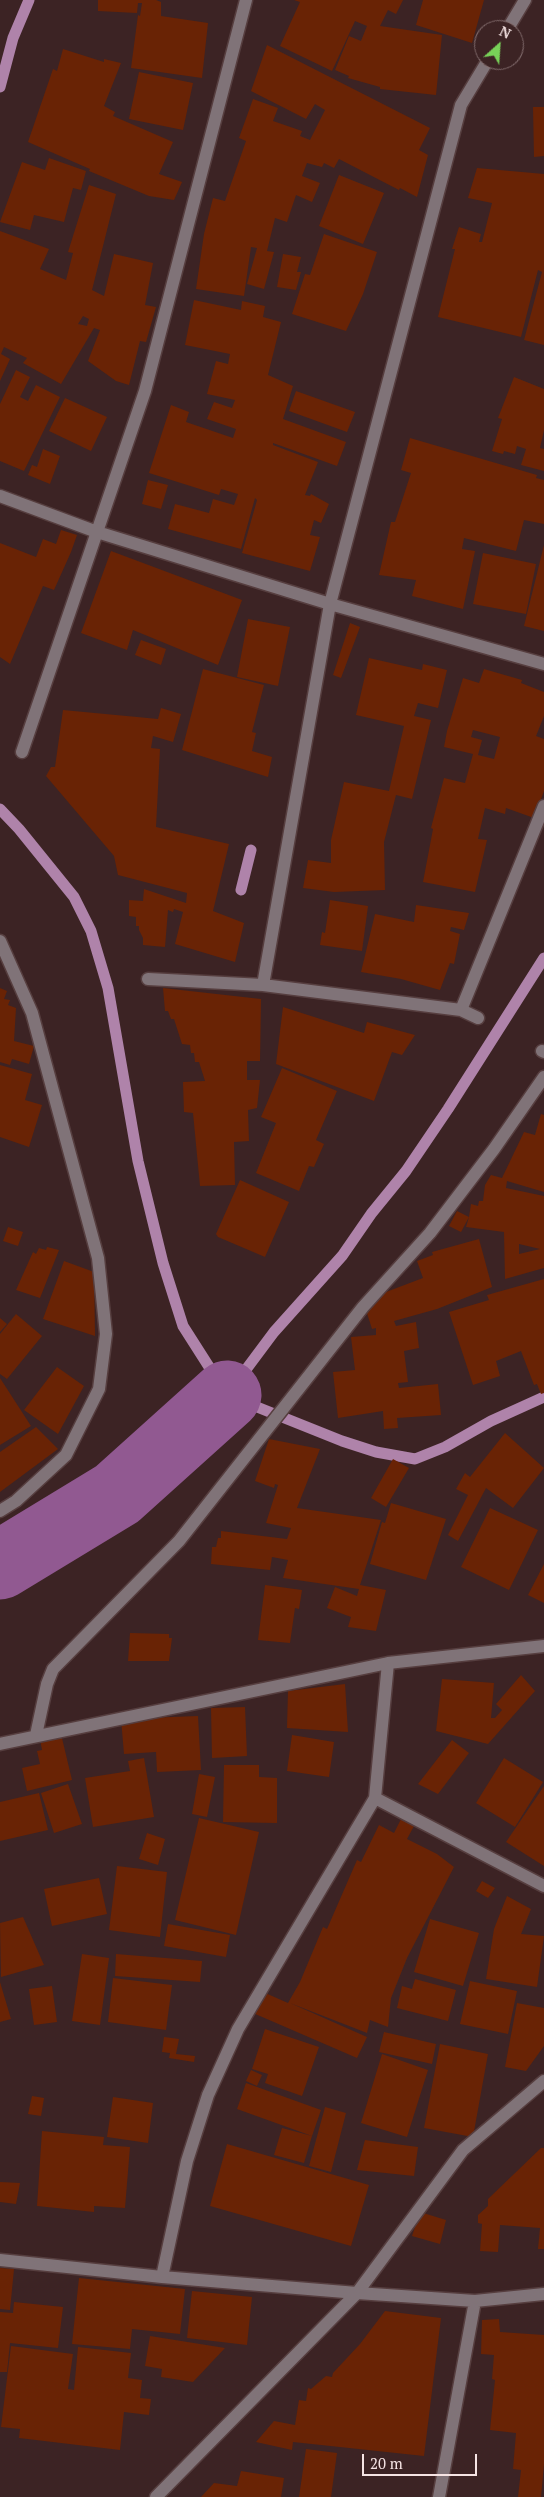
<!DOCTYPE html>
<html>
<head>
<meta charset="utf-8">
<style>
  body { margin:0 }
  #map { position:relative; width:544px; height:2497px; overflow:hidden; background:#3c2324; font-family:"PT Serif",serif }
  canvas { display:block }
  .north { position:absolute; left:474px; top:20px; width:50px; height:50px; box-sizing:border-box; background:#3c2324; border:1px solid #867071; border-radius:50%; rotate:26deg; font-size:14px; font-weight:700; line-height:20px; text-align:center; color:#f6e4e4 }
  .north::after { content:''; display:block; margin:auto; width:18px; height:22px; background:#78d158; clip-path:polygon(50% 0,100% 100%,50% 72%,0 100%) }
  .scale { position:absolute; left:362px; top:2454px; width:115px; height:22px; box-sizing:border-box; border:2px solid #f6e4e4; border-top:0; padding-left:6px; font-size:15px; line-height:18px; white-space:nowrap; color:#f6e4e4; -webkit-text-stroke:4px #3c2324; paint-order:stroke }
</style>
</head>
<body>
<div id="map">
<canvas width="544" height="2497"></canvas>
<div class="north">N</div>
<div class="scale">20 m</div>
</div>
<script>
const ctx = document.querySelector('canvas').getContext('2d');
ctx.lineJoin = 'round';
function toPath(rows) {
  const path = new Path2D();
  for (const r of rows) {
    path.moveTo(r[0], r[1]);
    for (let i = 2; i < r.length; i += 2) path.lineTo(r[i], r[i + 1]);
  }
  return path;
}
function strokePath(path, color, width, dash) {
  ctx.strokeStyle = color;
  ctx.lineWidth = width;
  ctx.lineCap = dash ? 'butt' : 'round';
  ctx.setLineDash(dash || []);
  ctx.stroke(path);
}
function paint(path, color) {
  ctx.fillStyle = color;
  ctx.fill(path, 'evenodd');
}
strokePath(toPath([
  [0,87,13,38,29,0],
  [0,809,19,829,74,897,91,931,108,988,138,1161,163,1263,183,1326,227,1395,342,1441,376,1452,415,1459,445,1447,491,1421,544,1397],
  [241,890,251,850],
  [227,1395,274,1332,342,1256,371,1214,406,1171,448,1109,544,958]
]), '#af83aa', 11);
strokePath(toPath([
  [0,1565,117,1494,227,1395]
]), '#915991', 69);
paint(toPath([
  [98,0,156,0,161,2,161,16,208,23,202,78,131,68,138,15,140,16,142,3,138,3,137,13,98,11],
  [294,0,403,0,396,14,388,10,380,26,442,35,436,95,380,89,380,87,348,78,349,76,335,70,349,36,361,41,367,26,355,21,332,71,280,46,300,2],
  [423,0,484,0,472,43,416,25],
  [267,45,430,128,419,150,428,155,417,197,400,188,399,190,339,159,334,168,324,163,322,167,307,163,302,176,320,183,312,202,296,195,287,222,275,218,267,251,274,252,264,289,247,284,257,248,251,247,244,296,196,289,204,234,213,198,225,201,246,141,239,138,253,99,278,108,273,121,302,131,300,136,310,140,325,110,315,104,306,119,251,91],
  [63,49,104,62,104,59,121,63,104,106,115,112,113,116,173,142,159,174,182,182,174,200,149,196,89,171,90,169,28,142,53,69,57,71],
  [139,72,193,83,183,130,129,119],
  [533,107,544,107,544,156,534,157],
  [49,158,86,171,81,190,73,188,64,222,34,215,30,230,0,222,22,162,45,170],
  [477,168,544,174,544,345,524,340,542,272,538,270,521,337,438,317,455,249,452,249,459,227,481,234,479,242,482,242,492,203,468,198],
  [339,175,384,193,363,244,319,226],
  [89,185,116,194,92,290,104,296,114,254,153,263,145,305,156,307,146,342,140,341,129,385,116,381,88,361,100,330,94,328,61,384,23,363,27,358,4,347,1,354,10,359,0,381,0,231,49,249,40,269,66,280,73,253,68,252],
  [83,316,89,319,87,326,78,324],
  [324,234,377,252,363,294,346,331,292,314,305,274,310,275],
  [283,254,301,257,297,272,301,272,296,290,277,287],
  [194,300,241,310,242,301,265,306,263,317,281,322,268,375,293,386,283,419,346,442,337,466,273,443,273,445,318,462,305,495,310,496,311,494,329,504,321,523,314,520,310,535,320,537,310,571,242,553,257,500,255,498,241,549,168,529,175,504,209,513,213,499,234,505,238,494,221,489,219,495,149,473,171,405,189,412,186,422,233,438,236,429,207,419,214,402,232,408,235,400,207,394,216,361,228,364,230,354,185,345],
  [16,370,30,377,20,397,28,401,36,385,60,397,24,471,0,461,0,404],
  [514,377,544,389,544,430,540,448,544,449,544,471,521,465,526,449,517,446,515,454,504,451,503,454,492,451,502,419,498,418],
  [296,391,355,412,347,432,289,411],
  [65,398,107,417,91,451,49,431],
  [410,438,537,475,536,478,544,480,544,524,524,520,516,551,464,538,462,549,475,551,463,609,412,596,416,580,379,575,391,522,395,522,411,473,401,470],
  [43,449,60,456,50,484,28,475,32,465,37,467],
  [148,480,168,485,161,509,142,504],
  [61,530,77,535,71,552,54,590,43,586,10,664,0,657,0,543,36,557,43,539,56,544],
  [544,545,544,631,524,626],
  [111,551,242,600,218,665,133,630,127,650,81,633],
  [483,553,536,564,526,614,473,604],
  [248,619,290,627,278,686,237,677],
  [350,623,360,627,341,678,333,675],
  [141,640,166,649,161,665,135,655],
  [369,658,422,670,423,664,447,670,438,708,418,703,414,716,431,720,412,799,396,795,384,842,385,890,334,892,303,888,308,860,331,863,331,840,344,782,389,791,404,726,356,715],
  [203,669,264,685,252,732,256,733,252,751,272,757,268,777,182,750],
  [484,669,522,680,521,683,544,692,544,716,536,736,544,739,544,791,534,818,506,808,505,814,485,808,478,839,487,840,475,892,423,882,433,829,431,828,444,778,465,783,473,754,444,747,447,731,463,678,479,683],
  [473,730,500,737,494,759,478,755,482,740,471,737],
  [161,708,181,714,173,742,153,736,151,748,160,749,156,827,229,844,213,911,244,923,235,962,175,944,183,912,174,909,173,912,168,910,165,947,143,945,143,938,139,930,139,926,136,926,136,917,129,916,129,900,143,901,144,889,186,903,187,893,118,875,114,856,46,776,51,767,55,767,63,710,158,719],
  [330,900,368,906,362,951,320,945,322,932,325,933],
  [416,905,469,913,464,930,451,927,450,931,460,934,454,964,450,963,440,990,401,979,361,972,375,914,414,922],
  [0,988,7,991,4,999,10,1000,8,1005,16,1008,14,1041,34,1046,29,1064,12,1059,10,1065,0,1062],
  [163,988,261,999,260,1061,247,1061,247,1080,260,1080,257,1108,248,1110,249,1141,234,1142,235,1185,200,1186,193,1113,184,1112,183,1082,205,1081,199,1062,195,1062,194,1053,191,1053,190,1045,182,1044,174,1019,171,1019,168,1011,165,1011],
  [283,1007,364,1033,367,1022,415,1035,402,1055,392,1052,374,1101,276,1064],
  [0,1065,32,1074,25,1100,42,1105,29,1147,0,1137],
  [282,1068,337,1091,316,1140,324,1144,314,1167,309,1166,299,1191,256,1173,276,1123,261,1117],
  [541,1114,544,1115,544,1192,507,1181,506,1188,544,1196,544,1268,505,1279,504,1232,466,1227,469,1217,461,1232,449,1226,457,1211,469,1217,471,1204,478,1206,479,1201,483,1201,485,1185,491,1175,502,1178,524,1132,535,1135],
  [519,1244,540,1249,519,1254],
  [240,1180,289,1202,265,1257,218,1237,216,1234],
  [8,1227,23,1232,18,1246,3,1241],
  [479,1239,492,1287,437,1309,394,1321,396,1326,416,1322,419,1348,404,1351,408,1382,398,1383,399,1388,438,1384,441,1415,397,1418,398,1428,384,1429,383,1411,338,1418,333,1372,355,1370,351,1337,376,1335,376,1328,372,1329,366,1310,386,1292,423,1278,417,1261,433,1255,432,1252],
  [47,1247,59,1250,40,1298,16,1290,33,1252,36,1254,39,1248,46,1250],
  [64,1261,94,1272,95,1336,43,1319],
  [544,1279,544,1393,541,1394,537,1384,534,1385,521,1351,496,1361,500,1376,473,1385,449,1312,489,1300,487,1295],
  [16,1314,42,1336,7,1379,0,1374,0,1334],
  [0,1318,7,1324,0,1332],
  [57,1367,84,1386,58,1434,24,1410],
  [0,1378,31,1426,0,1445],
  [36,1427,58,1449,0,1492,0,1452],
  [505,1433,544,1468,513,1508,486,1488,458,1541,448,1535,468,1495,456,1489,465,1473,470,1477],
  [269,1439,320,1449,297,1508,381,1520,360,1585,386,1590,376,1631,348,1627,351,1617,327,1608,335,1587,357,1596,359,1589,283,1578,288,1560,272,1557,270,1570,211,1564,212,1547,216,1547,218,1538,221,1538,221,1531,287,1539,291,1528,266,1523,278,1485,275,1484,274,1488,255,1481],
  [393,1459,409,1468,386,1507,371,1498],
  [391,1503,446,1519,426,1580,370,1564,382,1522,385,1523],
  [490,1508,538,1530,509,1590,461,1567],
  [544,1564,544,1603,528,1595],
  [265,1585,302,1590,299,1609,295,1608,290,1643,258,1640],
  [130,1633,169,1634,169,1638,172,1638,169,1661,128,1661],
  [521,1675,535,1691,488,1744,436,1731,442,1679,494,1683,491,1718,495,1718,502,1710,496,1704],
  [345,1684,348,1732,287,1728,288,1691],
  [245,1707,247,1756,212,1758,211,1708],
  [198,1716,201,1770,157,1772,156,1752,124,1754,121,1719],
  [61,1734,72,1780,27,1791,22,1768,40,1764,37,1751,42,1750,40,1739],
  [292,1735,334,1742,329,1777,287,1771],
  [452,1740,469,1753,438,1794,418,1784],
  [144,1758,154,1817,93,1827,85,1778,130,1771,128,1761],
  [504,1758,543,1782,515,1827,476,1803],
  [224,1765,259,1765,259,1777,277,1778,277,1823,223,1822],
  [199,1774,215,1777,207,1817,192,1814],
  [68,1784,82,1824,54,1833,41,1793],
  [544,1786,544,1866,506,1842],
  [39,1793,48,1830,0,1841,0,1802],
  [199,1818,259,1832,236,1935,175,1920],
  [401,1819,414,1826,407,1839,437,1854,454,1867,407,1958,391,1998,388,2027,370,2020,367,2033,290,2003,367,2037,357,2058,253,2013,263,1992,288,2003,300,1982,323,1927,327,1929,357,1860,361,1862,379,1825,394,1833],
  [147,1833,165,1839,158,1865,139,1859],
  [117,1866,167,1872,160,1937,109,1930],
  [99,1878,107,1914,52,1926,44,1889],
  [482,1881,495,1888,488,1898,476,1891],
  [507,1896,531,1909,521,1934,544,1936,537,1987,486,1979,494,1929],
  [23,1917,44,1965,1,1977,0,1923],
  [430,1919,479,1933,463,1986,414,1972],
  [168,1924,230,1935,226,1957,164,1946],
  [82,1954,109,1958,100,2025,72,2021],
  [116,1954,202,1961,200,1982,115,1976],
  [113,1978,172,1985,166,2030,108,2022],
  [415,1979,456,1990,448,2021,397,2008,402,1986,412,1989],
  [470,1981,517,1991,508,2034,460,2024],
  [0,1982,11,2019,0,2022],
  [52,1986,57,2022,34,2025,29,1989],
  [517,2003,544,2008,544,2046,526,2071,505,2067],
  [265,2029,319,2047,302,2096,265,2083,268,2074,252,2069],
  [384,2032,436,2044,432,2064,379,2052],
  [164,2037,179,2039,176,2054,195,2056,194,2062,169,2058,170,2053,162,2052],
  [440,2044,488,2054,473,2137,424,2128],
  [382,2054,428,2070,407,2137,361,2123],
  [251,2070,262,2075,257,2086,246,2081],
  [246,2083,321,2110,312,2136,237,2109],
  [32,2096,44,2098,41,2116,28,2114],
  [113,2097,153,2103,148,2143,107,2137],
  [325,2107,346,2113,331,2172,309,2166],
  [282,2128,312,2136,304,2163,274,2155],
  [42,2131,104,2137,103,2145,130,2147,125,2208,94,2206,94,2212,37,2206],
  [365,2140,418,2147,414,2176,357,2170],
  [227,2144,369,2185,351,2246,210,2206],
  [541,2148,544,2148,544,2249,538,2249,540,2228,500,2225,498,2252,480,2251,482,2224,478,2223,478,2215,488,2206,488,2199],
  [0,2182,20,2183,16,2204,0,2202],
  [420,2212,446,2220,440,2244,412,2236],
  [0,2268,14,2269,10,2310,0,2309],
  [79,2278,185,2289,180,2334,132,2329,130,2349,72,2344],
  [192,2291,252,2297,247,2345,187,2338],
  [14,2302,63,2307,58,2348,10,2343,7,2372,0,2372,0,2312,13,2313],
  [385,2311,441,2318,424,2456,293,2442,292,2450,256,2442,274,2421,295,2425,299,2400,306,2401,308,2388,311,2389,326,2376,332,2377,333,2373,360,2344],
  [499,2319,500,2332,544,2335,544,2464,541,2497,518,2497,521,2470,513,2469,516,2433,490,2430,495,2380,492,2379,494,2355,481,2354,482,2320],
  [150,2336,225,2348,193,2382,161,2377,162,2369,145,2366],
  [11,2346,73,2354,68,2389,74,2390,78,2347,131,2353,128,2378,142,2380,140,2398,151,2399,149,2415,124,2412,120,2450,19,2438,20,2429,1,2427],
  [306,2449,337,2453,331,2497,299,2497],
  [241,2471,284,2478,281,2497,201,2497,214,2483,237,2486]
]), '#692305');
const minor = toPath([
  [507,30,525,0],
  [0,496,97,532,330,604,544,664],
  [22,752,145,391,246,0],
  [0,941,32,1013,98,1258,106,1334,99,1389,66,1455,16,1501,0,1511],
  [148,979,263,985,461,1010,478,1018],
  [263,985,330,604,461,105,488,60],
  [461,1010,544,806],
  [542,1051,544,1052],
  [36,1735,47,1684,53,1669,179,1541,363,1307,430,1233,494,1149,544,1077],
  [0,1744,388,1663,544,1646],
  [375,1798,544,1886],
  [0,2260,162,2277,357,2293,475,2301,544,2294],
  [162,2277,187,2161,208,2095,238,2029,375,1798,388,1663],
  [156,2497,357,2293,463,2150,544,2081],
  [439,2497,475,2301]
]);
strokePath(minor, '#563e3f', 15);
strokePath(minor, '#807378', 12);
</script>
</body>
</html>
